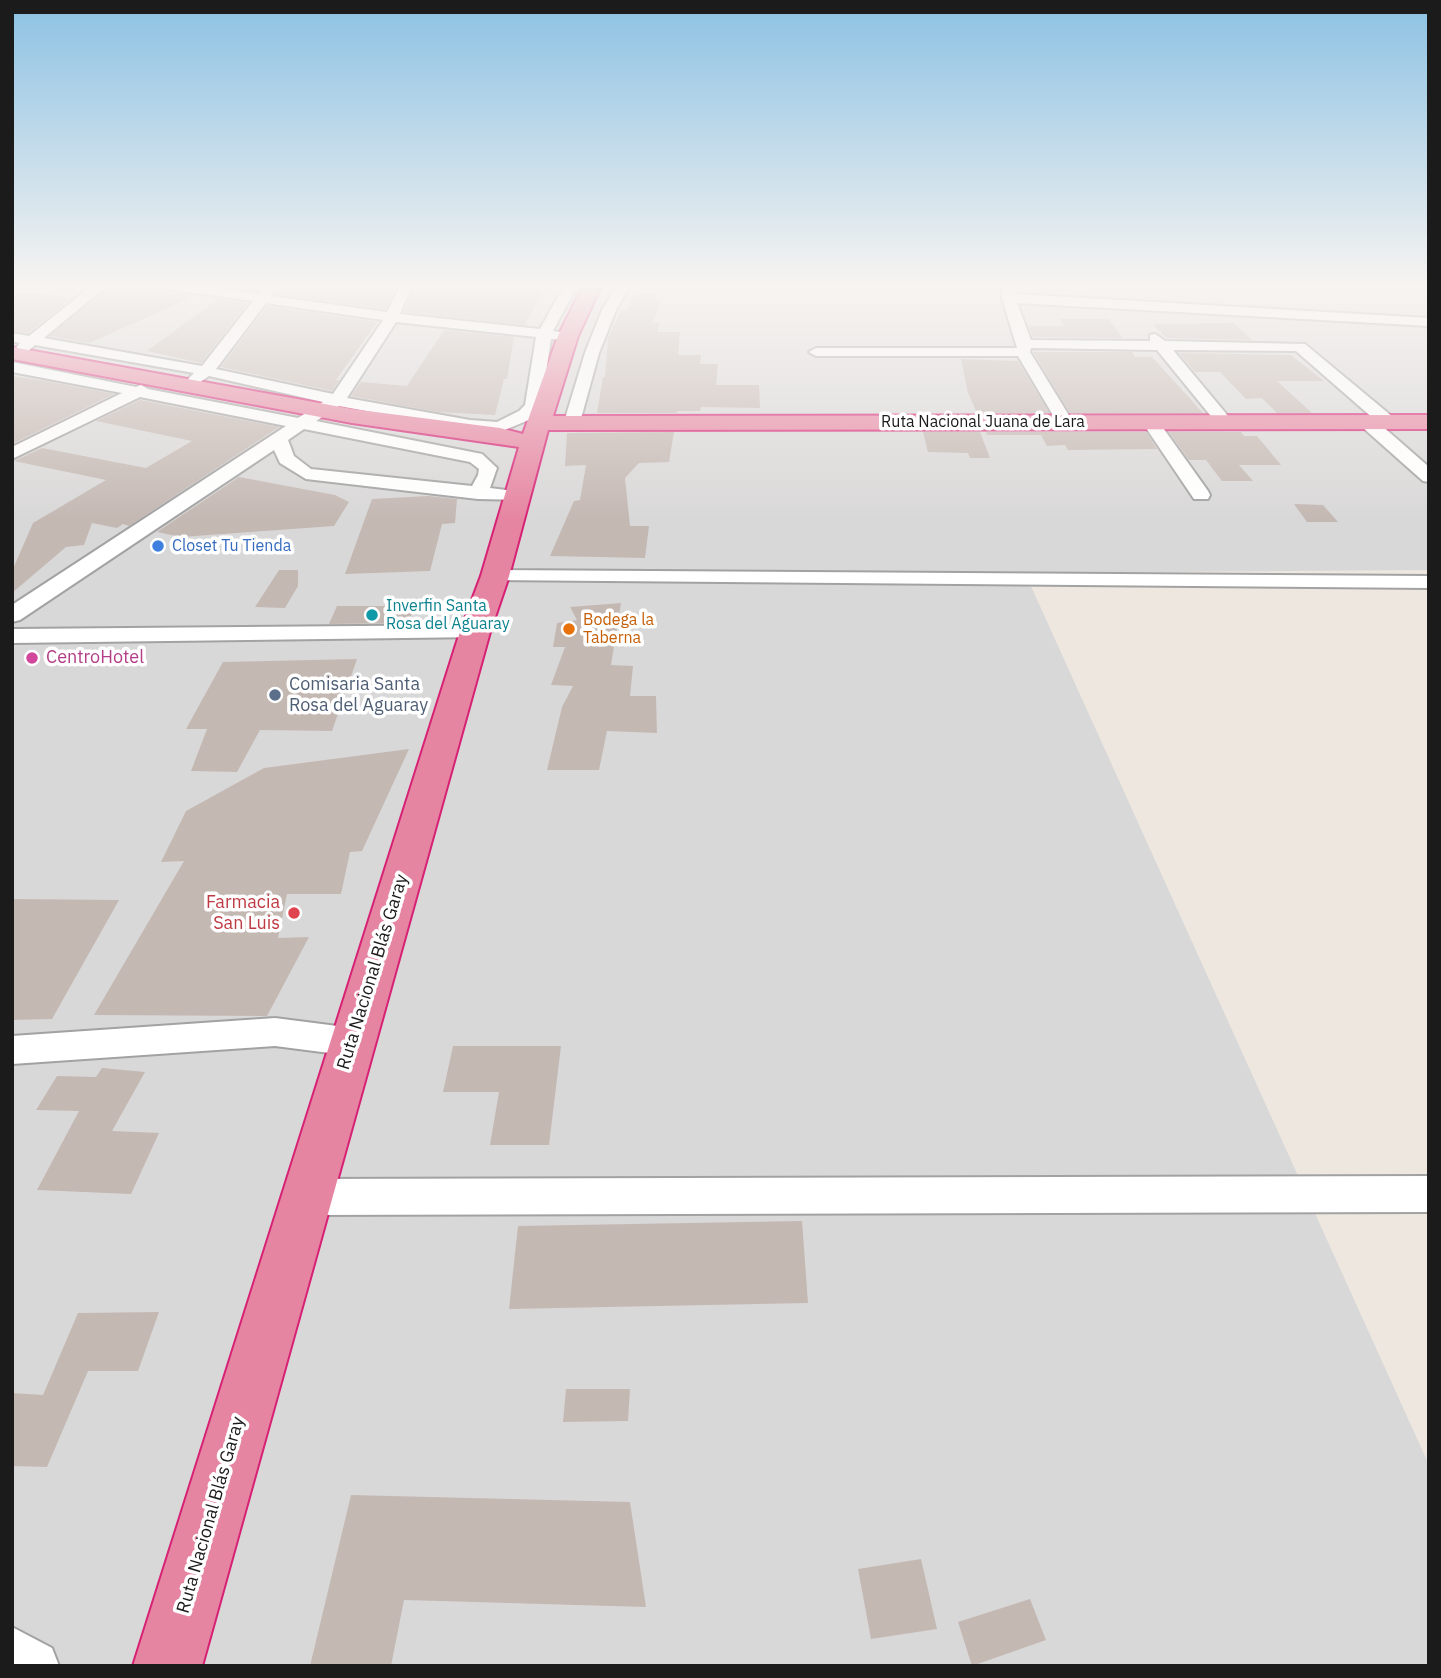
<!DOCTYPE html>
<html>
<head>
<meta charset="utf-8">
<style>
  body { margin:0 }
  #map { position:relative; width:1441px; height:1678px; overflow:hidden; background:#ede7e0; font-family:"IBM Plex Sans",sans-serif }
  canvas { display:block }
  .frame { position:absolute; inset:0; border:14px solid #1b1b1b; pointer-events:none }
</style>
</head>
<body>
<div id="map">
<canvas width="1441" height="1678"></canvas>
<div class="frame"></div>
</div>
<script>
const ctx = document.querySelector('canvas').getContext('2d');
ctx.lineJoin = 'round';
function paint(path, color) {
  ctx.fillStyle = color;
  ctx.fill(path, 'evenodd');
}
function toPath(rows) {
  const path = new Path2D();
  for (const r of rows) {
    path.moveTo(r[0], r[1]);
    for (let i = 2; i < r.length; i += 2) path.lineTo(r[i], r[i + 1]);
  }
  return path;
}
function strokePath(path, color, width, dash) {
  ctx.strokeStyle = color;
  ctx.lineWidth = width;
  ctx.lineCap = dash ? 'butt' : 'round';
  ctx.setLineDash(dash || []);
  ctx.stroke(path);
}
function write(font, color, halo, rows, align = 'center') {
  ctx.font = font + ' "IBM Plex Sans",sans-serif';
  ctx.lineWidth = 7;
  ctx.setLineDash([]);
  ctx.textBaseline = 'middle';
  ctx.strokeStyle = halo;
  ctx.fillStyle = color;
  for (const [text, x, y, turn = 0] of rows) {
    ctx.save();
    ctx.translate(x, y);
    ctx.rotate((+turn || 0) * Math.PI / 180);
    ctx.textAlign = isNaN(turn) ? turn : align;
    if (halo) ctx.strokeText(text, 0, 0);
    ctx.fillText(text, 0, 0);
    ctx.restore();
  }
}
paint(toPath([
  [12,284,1429,284,1429,570,1025,573,1429,1465,1429,1666,12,1666]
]), '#d9d8d8');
paint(toPath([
  [112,284,152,284,160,291,195,296,89,343,50,336],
  [280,284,398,284,385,309,276,294,281,288],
  [416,284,545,284,525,325,404,312],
  [29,293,72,298,28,333,12,330,12,294],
  [636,293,657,294,654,300,662,300,652,323,660,323,657,332,680,332,678,355,701,355,700,364,718,364,716,385,759,385,760,408,701,407,700,411,677,411,677,413,597,413,603,377,605,377,608,338,621,310,627,310],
  [218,299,248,303,201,363,147,351],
  [267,306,377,322,336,380,339,380,332,391,221,367],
  [1060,319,1109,319,1122,338,1033,337,1029,326,1064,326],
  [1234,323,1252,340,1166,338,1153,324],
  [444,330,514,337,507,379,504,379,495,415,438,412,351,396,361,382,407,386],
  [1033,352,1132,352,1135,357,1152,357,1203,413,1070,413],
  [1179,353,1291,355,1324,381,1277,381,1312,413,1277,413,1262,398,1246,399,1220,372,1195,372],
  [961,359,1018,361,1049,413,977,413,968,393],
  [12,376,45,381,114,394,12,444],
  [140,400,279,427,129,526,123,524,117,528,92,523,84,545,66,547,12,593,12,571,33,523,106,480,14,461,42,448,146,468,192,441,96,421],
  [674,432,669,462,639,463,625,478,630,526,649,526,645,558,550,556,574,501,580,500,586,465,565,466,567,433],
  [923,432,980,432,990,458,970,458,968,453,928,452],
  [986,432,1146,432,1157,449,1068,450,1065,445,1047,446,1041,435,987,435],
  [1169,432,1241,432,1244,436,1257,436,1281,465,1239,465,1253,481,1222,481,1206,460,1189,460],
  [239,477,335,495,349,502,334,526,181,537,157,532],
  [428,496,457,499,455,523,442,524,430,571,345,574,372,499],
  [1294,504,1323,505,1338,522,1307,522],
  [279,570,298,570,298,586,285,608,255,607],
  [621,603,611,665,633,666,630,696,656,696,657,733,607,731,599,770,547,770,562,707,573,686,551,685,565,647,553,647,557,623,577,620,570,607],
  [337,606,415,606,408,623,329,624],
  [357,659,332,731,260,730,237,772,191,771,207,729,186,729,223,662],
  [409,749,362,851,350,852,341,894,287,894,278,938,309,937,267,1016,94,1015,184,861,161,862,186,811,264,768],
  [12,899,119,900,52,1019,12,1020],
  [453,1046,561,1046,549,1145,490,1145,499,1092,443,1092],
  [102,1068,145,1072,112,1131,159,1133,131,1194,37,1190,79,1111,36,1110,57,1076,96,1077],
  [802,1221,808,1303,509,1309,518,1226],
  [159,1312,138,1371,88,1371,47,1467,12,1466,12,1393,43,1395,78,1313],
  [566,1389,630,1389,628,1421,563,1422],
  [351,1495,630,1502,646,1607,404,1600,391,1666,310,1666],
  [921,1559,937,1629,871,1639,858,1569],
  [1030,1599,1046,1640,972,1666,958,1622]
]), '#c4b8b3');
const minor = toPath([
  [94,284,109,284,44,338,202,366,253,301,160,288,154,284,185,284,259,294,267,284,277,284,279,286,271,296,387,312,401,284,413,284,400,314,540,329,565,284,578,284,553,331,568,333,570,336,563,340,551,339,541,406,531,419,500,432,470,430,339,406,316,421,482,454,497,468,490,488,522,492,524,496,522,500,478,499,306,479,280,463,274,450,20,620,12,622,12,605,286,426,140,397,12,459,12,447,122,393,12,372,12,362,136,387,141,385,148,389,298,418,323,402,209,376,194,386,186,381,194,373,35,345,28,351,18,351,16,348,20,343,12,341,12,333,29,336,94,284],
  [266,303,383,320,333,394,216,369,266,303],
  [396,322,536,337,525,405,519,411,497,422,470,420,347,398,396,322],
  [304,429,470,462,479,469,478,475,472,486,311,469,294,456,288,440,304,429],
  [617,284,631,284,616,310,599,353,580,422,572,427,566,426,564,422,585,353,602,310,617,284],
  [1004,284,1016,284,1016,294,1429,318,1429,326,1017,303,1031,340,1150,341,1150,335,1155,334,1165,341,1305,344,1394,418,1396,422,1388,427,1382,426,1296,351,1173,350,1233,422,1225,427,1219,426,1157,350,1031,348,1030,352,1073,422,1065,427,1057,422,1018,356,816,356,809,352,816,348,1017,348,1002,298,1004,284],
  [1150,417,1156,418,1208,491,1210,495,1208,499,1194,499,1142,422,1150,417],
  [1367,417,1373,418,1429,467,1429,482,1423,481,1361,426,1359,422,1367,417],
  [495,570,1429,576,1429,588,488,580,485,576,488,572,495,570],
  [475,625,483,627,486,632,483,637,12,643,12,629,475,625],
  [275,1018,353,1028,365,1032,370,1042,365,1052,353,1056,275,1046,12,1064,12,1036,275,1018],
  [1429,1176,1429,1212,306,1215,293,1210,287,1197,293,1184,306,1179,1429,1176],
  [12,1627,52,1648,59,1666,12,1666,12,1627]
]);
const highway = toPath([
  [584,284,602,284,578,336,553,416,1429,415,1429,429,548,430,509,576,490,632,202,1666,133,1666,460,632,481,576,519,447,352,423,12,359,12,347,352,409,500,428,523,434,558,336,584,284]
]);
strokePath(minor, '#a2a2a2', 4);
strokePath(highway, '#d62174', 4);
paint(minor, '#fff');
paint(highway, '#e685a2');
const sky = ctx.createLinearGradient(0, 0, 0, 519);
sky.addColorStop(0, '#8bc1e3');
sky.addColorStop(0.55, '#f7f4f1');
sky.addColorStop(1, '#f7f4f100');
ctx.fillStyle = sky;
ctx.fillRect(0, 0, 1441, 519);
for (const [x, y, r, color] of [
  [158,546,7,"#3f7fe0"],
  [372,615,7,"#0f9aa8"],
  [569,629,7,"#e8710a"],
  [32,658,7,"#d1479c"],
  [275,695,7,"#5c6f8a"],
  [294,913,7,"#e0444e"]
]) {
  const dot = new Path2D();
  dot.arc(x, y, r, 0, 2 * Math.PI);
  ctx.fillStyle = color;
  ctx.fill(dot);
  strokePath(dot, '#fff', 2.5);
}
write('16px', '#1b1b1b', '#fff', [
  ["Ruta Nacional Juana de Lara",983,422]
]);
write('16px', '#366cbe', '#fff', [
  ["Closet Tu Tienda",172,546]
], 'left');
write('16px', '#0d838f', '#fff', [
  ["Inverfin Santa",386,606],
  ["Rosa del Aguaray",386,624]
], 'left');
write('16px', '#c56008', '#fff', [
  ["Bodega la",583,620],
  ["Taberna",583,638]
], 'left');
write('18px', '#b23c85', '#fff', [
  ["CentroHotel",46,658]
], 'left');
write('18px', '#4e5e75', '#fff', [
  ["Comisaria Santa",289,685],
  ["Rosa del Aguaray",289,706]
], 'left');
write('18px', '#be3a42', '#fff', [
  ["Farmacia",280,903],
  ["San Luis",280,924]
], 'right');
write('18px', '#1b1b1b', '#fff', [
  ["Ruta Nacional Blás Garay",373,972,-73],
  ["Ruta Nacional Blás Garay",211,1515,-74]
]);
</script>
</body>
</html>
